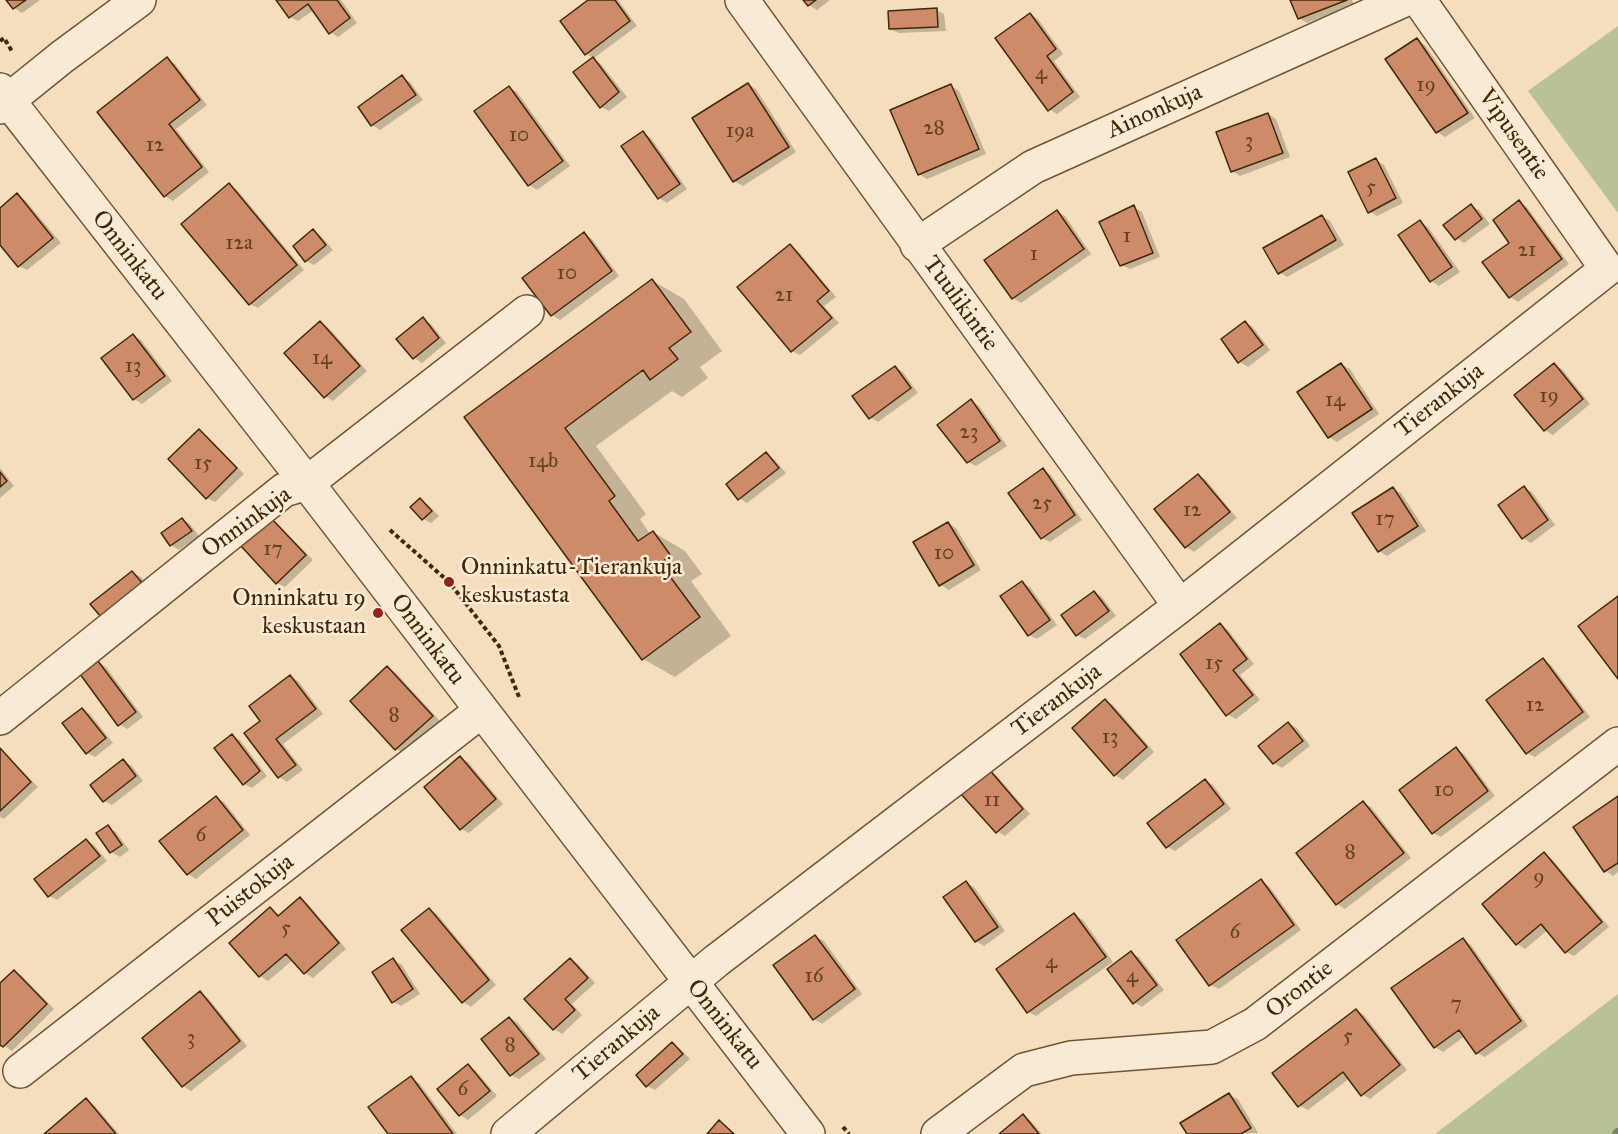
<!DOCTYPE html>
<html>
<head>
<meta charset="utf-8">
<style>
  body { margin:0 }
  canvas { display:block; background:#f5debd }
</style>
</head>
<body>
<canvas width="1618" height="1134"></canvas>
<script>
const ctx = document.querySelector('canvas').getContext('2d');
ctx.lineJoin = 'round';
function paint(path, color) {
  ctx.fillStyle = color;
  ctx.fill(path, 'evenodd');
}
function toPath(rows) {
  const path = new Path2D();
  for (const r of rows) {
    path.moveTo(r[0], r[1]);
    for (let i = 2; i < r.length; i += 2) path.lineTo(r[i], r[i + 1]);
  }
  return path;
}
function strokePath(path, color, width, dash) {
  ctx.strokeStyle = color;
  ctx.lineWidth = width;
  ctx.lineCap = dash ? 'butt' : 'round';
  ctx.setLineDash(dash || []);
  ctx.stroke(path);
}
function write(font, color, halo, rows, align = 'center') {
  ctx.font = font + ' "IM FELL Great Primer",serif';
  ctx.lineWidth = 5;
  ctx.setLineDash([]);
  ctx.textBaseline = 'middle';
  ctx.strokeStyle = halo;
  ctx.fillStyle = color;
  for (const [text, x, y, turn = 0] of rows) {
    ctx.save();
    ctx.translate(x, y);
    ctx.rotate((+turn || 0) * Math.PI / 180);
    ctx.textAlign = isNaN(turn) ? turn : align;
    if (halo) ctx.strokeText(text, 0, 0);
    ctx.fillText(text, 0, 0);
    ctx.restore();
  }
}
paint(toPath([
  [1618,26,1618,213,1528,91],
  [1618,994,1618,1134,1435,1134]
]), '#b8c294');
paint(toPath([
  [8,0,40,0,22,13,14,8],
  [278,0,341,0,357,23,338,37,330,32,314,10,298,21,290,17],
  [591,0,618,0,637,26,594,58,586,54],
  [805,0,830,0,817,10,809,5],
  [1292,0,1352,0,1354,5,1307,23,1299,18],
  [936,10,944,14,946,31,899,33,890,29],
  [1030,14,1038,19,1063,54,1054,61,1080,97,1057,114,1049,109],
  [1417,40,1425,45,1475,118,1445,137,1437,132],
  [167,59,175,64,207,105,176,129,209,172,173,201,165,196],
  [593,59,601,64,627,97,609,111,601,107],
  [402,77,410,82,423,100,380,130,372,125,360,108],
  [748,84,756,89,796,152,743,186,734,181,694,118],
  [951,86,959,91,986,154,927,179,919,174],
  [509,88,517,92,570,166,537,190,529,185],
  [1268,114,1276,119,1290,157,1240,176,1232,171],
  [643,133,651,138,687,189,667,203,659,198],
  [1376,160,1384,165,1403,203,1377,216,1369,211],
  [229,185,237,190,304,270,258,308,250,304],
  [17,195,25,200,61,243,27,270,19,266,0,243,0,210],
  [1519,202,1527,207,1569,264,1518,302,1510,297],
  [1471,206,1479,210,1490,224,1464,243,1456,238],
  [1134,207,1142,212,1160,257,1130,269,1121,265],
  [1057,212,1065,216,1091,254,1021,303,1013,298],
  [1322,216,1330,221,1344,245,1287,277,1279,272],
  [1420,222,1428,227,1460,272,1439,286,1431,281,1400,236],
  [313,231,321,236,333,250,314,265,306,261],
  [584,234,592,239,619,276,560,320,552,315],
  [790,246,798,251,836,297,824,306,839,323,800,355,792,351],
  [653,281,684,299,722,351,700,367,708,378,682,397,672,391,596,446,646,514,640,519,650,534,653,532,685,551,702,574,691,581,731,636,675,677,643,659,466,417],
  [423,319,431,324,446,343,422,363,414,358],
  [320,323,328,327,367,371,333,401,325,396],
  [1245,323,1253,327,1270,350,1248,367,1240,362,1223,339],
  [133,336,141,340,172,381,142,404,134,399],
  [1342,365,1350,369,1379,414,1337,442,1329,437,1300,393],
  [1554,365,1562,369,1590,404,1553,435,1545,430],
  [895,367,903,372,918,393,878,422,870,417],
  [971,401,979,406,1007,446,976,466,968,462],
  [199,431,207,436,244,474,215,502,207,498],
  [766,454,774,459,786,473,747,503,739,498],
  [0,468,14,486,0,498],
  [1043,470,1051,475,1082,520,1050,542,1042,538],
  [1198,475,1206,480,1237,518,1194,552,1186,547],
  [1524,488,1532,492,1555,525,1531,543,1523,538],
  [1393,489,1401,493,1426,531,1387,556,1379,551],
  [420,500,428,505,439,516,431,523,423,519],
  [182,519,190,524,199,536,179,550,171,545,163,534],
  [270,519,278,524,313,560,285,587,277,583],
  [948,523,956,528,981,570,949,590,941,585],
  [133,573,141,577,150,589,102,616],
  [1022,583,1030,587,1057,625,1037,639,1029,635],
  [1094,592,1102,597,1116,616,1085,639,1077,635],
  [1220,625,1228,630,1254,664,1240,675,1260,700,1236,719,1227,714],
  [1543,660,1551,665,1590,717,1535,757,1527,753],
  [98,662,106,667,143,717,127,729,119,724],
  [388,668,396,673,440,721,404,753,396,749],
  [290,676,298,681,323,714,283,744,303,770,287,782,279,777,246,734,262,721],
  [1105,701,1113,705,1154,752,1123,780,1115,775,1074,729],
  [82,709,90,714,113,743,95,757,87,753],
  [1289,724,1297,728,1310,746,1282,768,1274,763],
  [232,736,240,740,267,776,252,788,244,784],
  [0,748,38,787,4,819,0,817],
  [1456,749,1464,754,1495,796,1441,837,1433,833],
  [460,758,468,762,503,804,469,833,461,829],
  [124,761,132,766,143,781,112,805,104,801],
  [988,770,996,775,1030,814,1005,836,997,831],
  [1205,781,1213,785,1231,809,1175,851,1167,847],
  [216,798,224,802,250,835,196,879,188,874],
  [1363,803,1371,807,1411,858,1345,909,1337,904,1298,853],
  [108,827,116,832,129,850,120,857,111,852,99,834],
  [86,840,94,845,107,861,57,900,49,896],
  [1544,854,1552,859,1609,927,1574,956,1566,952,1548,930,1525,949,1517,944],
  [1618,864,1618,872,1613,876,1607,872],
  [1261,881,1269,886,1301,930,1219,989,1210,985],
  [966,883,974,887,1005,931,984,946,976,941],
  [300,899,308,904,346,949,313,978,305,973,293,960,268,981,260,976,270,909,280,916],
  [429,909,437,914,496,985,471,1007,463,1002],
  [1074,915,1083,920,1113,962,1036,1016,1028,1012],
  [816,937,824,941,862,994,822,1024,814,1019,776,965],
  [1463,940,1471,945,1528,1026,1485,1057,1477,1053,1465,1036,1443,1052,1435,1047],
  [1131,953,1139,957,1164,990,1142,1007,1134,1002],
  [570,959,578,964,595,983,572,1004,582,1015,562,1034,554,1029,527,999],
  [393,960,402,965,420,994,401,1006,393,1002],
  [14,971,22,976,54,1009,12,1051,0,1043,0,985],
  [200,993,208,998,247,1046,191,1091,183,1086,144,1038],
  [1356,1010,1364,1015,1407,1070,1370,1099,1362,1094,1350,1078,1308,1110,1300,1106],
  [510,1018,518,1023,546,1059,519,1079,511,1075],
  [672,1044,680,1049,690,1059,655,1090,647,1086],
  [468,1066,476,1071,497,1096,468,1120,460,1115],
  [411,1078,419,1083,457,1134,390,1134],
  [1229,1095,1238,1099,1258,1133,1189,1134],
  [86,1100,94,1105,119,1134,46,1134],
  [1023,1116,1031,1121,1042,1134,1001,1134]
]), '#0003');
strokePath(toPath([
  [1617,1134,1618,1133]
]), '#77816f', 10);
const building = toPath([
  [6,0,26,0,13,9,6,0],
  [276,0,337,0,350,18,329,34,308,4,289,18,276,0],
  [588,0,615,0,630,21,585,55,560,21,588,0],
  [803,0,816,0,808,6,803,0],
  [1290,0,1347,0,1298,19,1290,0],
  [937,8,938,27,889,29,888,11,937,8],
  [1030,13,1056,49,1047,56,1073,92,1048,111,995,38,1030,13],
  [1417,38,1468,113,1436,133,1385,59,1417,38],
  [167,57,200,100,169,124,202,167,164,197,97,112,167,57],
  [593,57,619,92,600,108,573,72,593,57],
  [402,75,416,95,371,126,358,107,402,75],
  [748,83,789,147,733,182,692,118,748,83],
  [951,84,979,149,918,175,890,110,951,84],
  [509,86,563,161,528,186,474,111,509,86],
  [1268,113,1283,153,1231,172,1216,132,1268,113],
  [643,131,680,184,658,199,621,146,643,131],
  [1376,158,1396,198,1368,213,1348,172,1376,158],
  [229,183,297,265,249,305,181,224,229,183],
  [17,193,53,238,18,267,0,245,0,208,17,193],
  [1519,200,1562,259,1509,298,1482,262,1509,243,1493,220,1519,200],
  [1471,204,1482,219,1455,240,1443,225,1471,204],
  [1134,205,1153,253,1120,266,1099,222,1134,205],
  [1057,210,1084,249,1012,299,984,260,1057,210],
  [1322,215,1336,240,1278,274,1263,248,1322,215],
  [1420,220,1452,267,1430,282,1398,235,1420,220],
  [313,229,326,245,305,262,293,246,313,229],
  [584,232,612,271,551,316,522,278,584,232],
  [790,244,829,291,817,301,832,318,791,352,737,287,790,244],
  [652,279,691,332,669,348,678,359,650,380,643,370,565,428,615,496,609,501,638,541,653,531,671,556,660,563,700,617,642,660,464,417,652,279],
  [423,317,439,338,413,359,396,339,423,317],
  [320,321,360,366,324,398,284,353,320,321],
  [1245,321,1263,345,1238,363,1221,339,1245,321],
  [133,334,165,376,133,400,101,358,133,334],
  [1341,363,1372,409,1328,438,1297,392,1341,363],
  [1554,363,1583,399,1544,431,1514,395,1554,363],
  [895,366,911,388,869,419,852,396,895,366],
  [971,399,1000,441,967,463,937,425,971,399],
  [199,429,237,468,206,499,168,459,199,429],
  [766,452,779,468,738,500,726,484,766,452],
  [1043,468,1075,515,1041,539,1008,493,1043,468],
  [0,472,7,481,0,487,0,472],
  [1198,474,1230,512,1185,548,1154,509,1198,474],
  [1524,486,1548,520,1522,539,1498,505,1524,486],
  [1393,487,1418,526,1378,552,1352,513,1393,487],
  [420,498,432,511,422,520,410,507,420,498],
  [270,517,306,555,276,584,240,545,270,517],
  [182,518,192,531,170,546,161,533,182,518],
  [948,522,974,565,939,586,913,542,948,522],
  [132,571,143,584,101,617,90,604,132,571],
  [1022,581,1050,620,1028,636,1000,596,1022,581],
  [1094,591,1109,611,1076,636,1061,615,1094,591],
  [1618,596,1618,679,1578,626,1618,596],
  [1220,623,1247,659,1233,670,1253,695,1226,716,1180,654,1220,623],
  [1543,658,1583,712,1526,754,1486,700,1543,658],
  [98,661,136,712,118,726,80,674,98,661],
  [387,666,433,716,395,750,350,701,387,666],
  [290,675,316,709,276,739,296,765,278,778,244,733,260,721,249,706,290,675],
  [1105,699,1147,747,1114,776,1072,728,1105,699],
  [82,708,106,738,86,754,62,723,82,708],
  [1288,722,1303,741,1273,764,1258,746,1288,722],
  [232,734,260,771,243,785,214,748,232,734],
  [1456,747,1488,791,1432,834,1399,790,1456,747],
  [0,748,31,782,0,811,0,748],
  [460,756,496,799,460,830,424,787,460,756],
  [123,759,136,776,103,802,90,785,123,759],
  [988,768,1023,809,996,833,960,793,988,768],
  [1205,779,1224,804,1166,848,1147,823,1205,779],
  [216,796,243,830,187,875,159,841,216,796],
  [1618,796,1618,863,1604,872,1573,827,1618,796],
  [1363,801,1404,853,1336,905,1296,853,1363,801],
  [108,825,122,845,110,853,96,833,108,825],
  [86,839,100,856,48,897,34,879,86,839],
  [1544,852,1602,922,1565,953,1541,924,1516,945,1482,904,1544,852],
  [1261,879,1294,925,1209,986,1176,940,1261,879],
  [966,881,998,927,975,942,943,897,966,881],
  [300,897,339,943,304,974,286,954,259,977,229,943,270,907,278,916,300,897],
  [429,908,489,980,462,1003,401,930,429,908],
  [1074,913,1106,957,1027,1013,996,969,1074,913],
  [815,935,855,989,813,1020,773,965,815,935],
  [1463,938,1521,1021,1476,1054,1459,1030,1434,1048,1391,988,1463,938],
  [1131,951,1157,985,1133,1004,1107,969,1131,951],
  [393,958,413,989,392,1003,372,972,393,958],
  [570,958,588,978,565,999,575,1010,553,1030,524,999,570,958],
  [14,970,47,1004,3,1047,0,1045,0,983,14,970],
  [200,991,240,1041,182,1087,142,1038,200,991],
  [1356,1009,1400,1065,1361,1096,1343,1072,1298,1107,1272,1073,1356,1009],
  [509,1017,539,1054,510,1076,481,1039,509,1017],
  [672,1042,683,1054,646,1087,636,1075,672,1042],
  [468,1064,490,1091,459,1116,437,1089,468,1064],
  [411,1076,453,1134,388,1134,368,1107,411,1076],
  [1229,1093,1251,1128,1241,1134,1187,1134,1180,1123,1229,1093],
  [86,1098,116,1134,44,1134,86,1098],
  [1023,1114,1039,1134,999,1134,1023,1114],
  [719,1120,734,1134,707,1134,719,1120]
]);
paint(building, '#ce8b6a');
strokePath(building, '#402908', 1.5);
const minor = toPath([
  [742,0,1180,606],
  [0,90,307,483,808,1134],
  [0,107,62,57,139,0],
  [917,245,1033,167,1404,0],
  [0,718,284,490,307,483,527,312],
  [20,1071,481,711],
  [508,1134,716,961,1180,606,1607,269,1419,0],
  [938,1134,1024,1070,1071,1058,1212,1047,1255,1024,1618,744]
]);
strokePath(minor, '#6d5635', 36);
strokePath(toPath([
  [0,41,4,38,13,53],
  [390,530,449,582,499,646,519,697],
  [843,1127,849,1134]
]), '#402908', 4, [4.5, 3]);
strokePath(minor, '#f8ead4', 33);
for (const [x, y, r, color] of [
  [449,582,6,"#8f2418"],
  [378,613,6,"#8f2418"]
]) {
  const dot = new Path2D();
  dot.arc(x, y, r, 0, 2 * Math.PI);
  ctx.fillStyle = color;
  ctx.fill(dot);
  strokePath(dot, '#f8ead4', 2);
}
write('21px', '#644220', null, [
  ["4",1041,74],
  ["19",1426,86],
  ["28",934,129],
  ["19a",740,132],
  ["10",519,136],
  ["3",1249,142],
  ["12",155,146],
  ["5",1371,188],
  ["1",1127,237],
  ["12a",239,244],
  ["21",1527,251],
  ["1",1034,255],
  ["10",567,274],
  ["21",784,296],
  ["14",322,359],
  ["13",133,367],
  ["19",1549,397],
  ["14",1335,401],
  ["23",969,433],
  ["14b",543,462],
  ["15",203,464],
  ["25",1042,504],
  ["12",1192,511],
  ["17",1385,520],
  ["17",273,550],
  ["10",944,554],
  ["15",1214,664],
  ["12",1535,706],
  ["8",394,716],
  ["13",1110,738],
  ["10",1444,791],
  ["11",992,801],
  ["6",201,836],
  ["8",1350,853],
  ["9",1539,878],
  ["5",286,929],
  ["6",1235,933],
  ["4",1051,963],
  ["16",814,977],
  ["4",1132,977],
  ["7",1456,1005],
  ["5",1348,1037],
  ["3",191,1039],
  ["8",510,1046],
  ["6",463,1090]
]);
write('24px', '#402908', '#f8ead4', [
  ["Ainonkuja",1155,112,-24],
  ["Vipusentie",1513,135,55],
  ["Onninkatu",129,256,52],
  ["Tuulikintie",960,304,54],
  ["Tierankuja",1440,401,-38],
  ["Onninkuja",247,523,-36],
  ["Onninkatu",427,640,53],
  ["Tierankuja",1057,701,-37],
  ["Puistokuja",251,891,-38],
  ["Orontie",1300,990,-38],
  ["Onninkatu",724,1025,52],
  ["Tierankuja",617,1044,-40]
]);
write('24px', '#402908', '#f8ead4', [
  ["Onninkatu-Tierankuja",461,568],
  ["keskustasta",461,596],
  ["Onninkatu 19",366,599,"right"],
  ["keskustaan",366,627,"right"]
], 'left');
</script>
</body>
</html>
